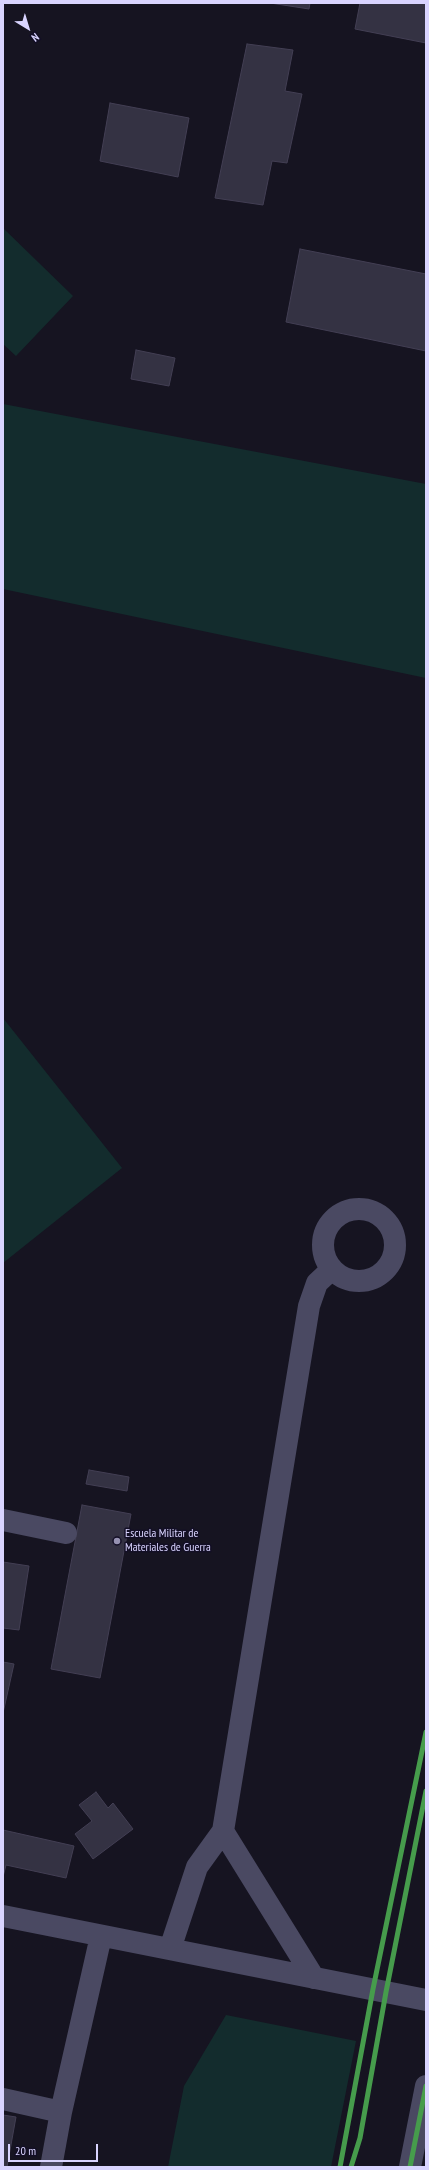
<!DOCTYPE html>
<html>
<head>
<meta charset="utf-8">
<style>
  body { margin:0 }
  #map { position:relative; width:429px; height:2170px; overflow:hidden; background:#161421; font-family:"PT Sans Narrow",sans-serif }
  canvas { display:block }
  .frame { position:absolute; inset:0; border:4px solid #d9d4ff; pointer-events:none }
  .north { position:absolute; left:8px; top:8px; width:40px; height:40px; -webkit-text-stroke:3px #130f26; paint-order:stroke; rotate:142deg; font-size:11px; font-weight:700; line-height:16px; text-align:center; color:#d9d4ff }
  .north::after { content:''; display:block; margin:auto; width:14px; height:18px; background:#d9d4ff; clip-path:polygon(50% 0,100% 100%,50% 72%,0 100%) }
  .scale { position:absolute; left:8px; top:2144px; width:90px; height:18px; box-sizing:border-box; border:2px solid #d9d4ff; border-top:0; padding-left:5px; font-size:12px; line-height:14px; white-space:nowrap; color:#d9d4ff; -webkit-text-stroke:3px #130f26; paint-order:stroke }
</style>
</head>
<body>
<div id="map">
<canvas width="429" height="2170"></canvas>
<div class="frame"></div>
<div class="north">N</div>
<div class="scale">20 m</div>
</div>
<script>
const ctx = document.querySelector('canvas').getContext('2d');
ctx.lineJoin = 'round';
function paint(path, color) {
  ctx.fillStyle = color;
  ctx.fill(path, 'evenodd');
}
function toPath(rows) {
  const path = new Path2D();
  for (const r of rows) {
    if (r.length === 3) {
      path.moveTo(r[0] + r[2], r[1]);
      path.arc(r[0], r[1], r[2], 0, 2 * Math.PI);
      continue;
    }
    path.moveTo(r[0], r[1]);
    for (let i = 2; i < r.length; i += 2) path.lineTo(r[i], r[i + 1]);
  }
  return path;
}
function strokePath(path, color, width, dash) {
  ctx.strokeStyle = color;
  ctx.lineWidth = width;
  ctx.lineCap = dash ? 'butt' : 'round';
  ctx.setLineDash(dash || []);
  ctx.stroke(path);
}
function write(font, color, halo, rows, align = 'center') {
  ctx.font = font + ' "PT Sans Narrow",sans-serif';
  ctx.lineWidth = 3;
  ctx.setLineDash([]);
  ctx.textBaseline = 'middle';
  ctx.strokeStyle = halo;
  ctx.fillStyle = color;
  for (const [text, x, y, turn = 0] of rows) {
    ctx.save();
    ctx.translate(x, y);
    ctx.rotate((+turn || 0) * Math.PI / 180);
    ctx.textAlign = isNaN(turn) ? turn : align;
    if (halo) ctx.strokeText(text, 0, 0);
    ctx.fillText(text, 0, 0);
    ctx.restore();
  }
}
paint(toPath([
  [3,228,73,296,16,356,3,344],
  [3,404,426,484,426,678,3,589],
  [3,1018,122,1168,3,1263],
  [226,2015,356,2041,331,2167,168,2167,184,2086]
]), '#132c2d');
const building = toPath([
  [270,3,310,3,309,9,270,3],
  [360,3,426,3,426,43,355,29,360,3],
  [247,44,293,50,285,91,302,94,287,163,272,161,263,205,215,198,247,44],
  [110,103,189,118,178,177,100,161,110,103],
  [300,249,426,274,426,351,286,322,300,249],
  [136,350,175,358,169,386,131,379,136,350],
  [89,1470,129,1477,127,1491,86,1484,89,1470],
  [82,1505,131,1514,100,1678,51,1669,82,1505],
  [3,1562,29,1566,19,1630,3,1628,3,1562],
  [3,1662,14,1664,3,1713,3,1662],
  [96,1792,108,1808,113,1803,133,1829,93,1859,75,1834,92,1821,79,1805,96,1792],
  [3,1830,74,1846,66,1878,6,1865,3,1877,3,1830],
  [3,2115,16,2117,7,2167,3,2167,3,2115]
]);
paint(building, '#343243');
strokePath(building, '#433f54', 1);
strokePath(toPath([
  [359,1245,36],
  [3,1520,66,1533],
  [223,1831,314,1978],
  [3,1916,426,2000],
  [170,1949,197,1867,223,1831,309,1306,317,1283,332,1269],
  [3,2099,61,2112],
  [51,2167,61,2112,101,1936],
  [410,2167,426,2086]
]), '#4a4962', 22);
strokePath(toPath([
  [340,2167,373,1989,426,1732],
  [351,2167,360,2138,386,1992,426,1791],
  [410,2167,426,2086]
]), '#469c4c', 5);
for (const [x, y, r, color] of [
  [117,1541,4,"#9591b1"]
]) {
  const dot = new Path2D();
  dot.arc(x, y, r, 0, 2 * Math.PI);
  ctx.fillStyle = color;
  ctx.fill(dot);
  strokePath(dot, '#130f26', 1.5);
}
write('12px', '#d9d4ff', '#130f26', [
  ["Escuela Militar de",125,1534],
  ["Materiales de Guerra",125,1548]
], 'left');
</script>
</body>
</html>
